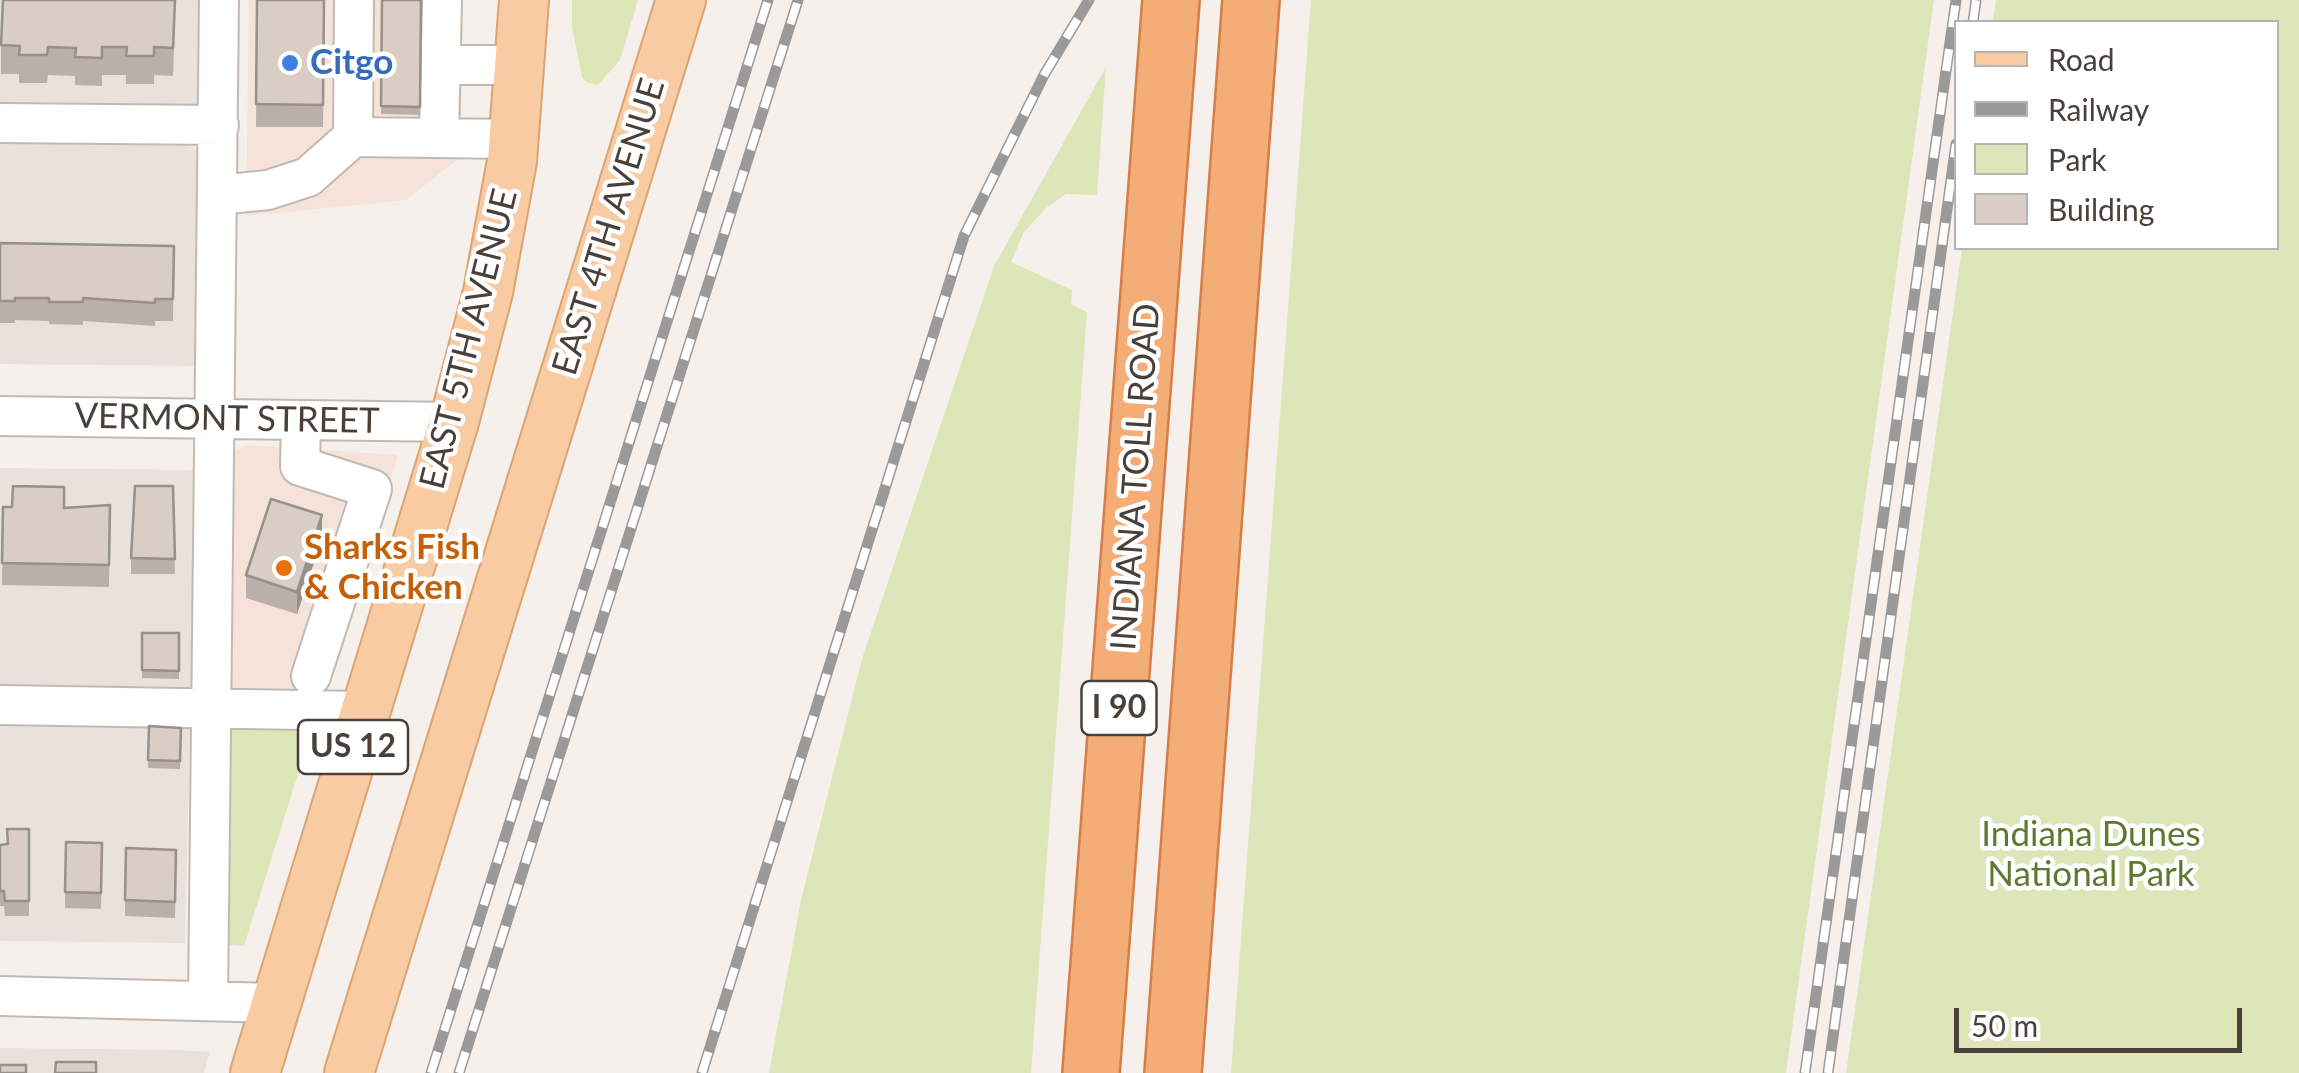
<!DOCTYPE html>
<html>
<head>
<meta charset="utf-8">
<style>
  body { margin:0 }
  #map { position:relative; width:2299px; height:1073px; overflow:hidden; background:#f5f0ec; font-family:Lato,sans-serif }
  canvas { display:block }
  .legend { position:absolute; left:1954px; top:20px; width:325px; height:230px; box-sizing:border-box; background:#fff; border:2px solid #b6b3b0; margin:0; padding:12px 18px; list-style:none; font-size:30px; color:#49403a }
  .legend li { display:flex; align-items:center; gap:20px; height:50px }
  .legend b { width:50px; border:2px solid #b6b3b0 }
  .scale { position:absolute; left:1954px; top:1008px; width:288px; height:45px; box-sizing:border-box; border:5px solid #49403a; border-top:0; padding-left:12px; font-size:30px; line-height:35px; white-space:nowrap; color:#49403a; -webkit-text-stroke:8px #fff; paint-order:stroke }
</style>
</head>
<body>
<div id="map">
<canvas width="2299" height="1073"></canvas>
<ul class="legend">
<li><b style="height:12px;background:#f8cba2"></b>Road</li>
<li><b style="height:12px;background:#9a9a9a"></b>Railway</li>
<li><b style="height:28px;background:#dce6b8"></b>Park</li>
<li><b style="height:28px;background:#d9cdc5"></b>Building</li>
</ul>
<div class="scale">50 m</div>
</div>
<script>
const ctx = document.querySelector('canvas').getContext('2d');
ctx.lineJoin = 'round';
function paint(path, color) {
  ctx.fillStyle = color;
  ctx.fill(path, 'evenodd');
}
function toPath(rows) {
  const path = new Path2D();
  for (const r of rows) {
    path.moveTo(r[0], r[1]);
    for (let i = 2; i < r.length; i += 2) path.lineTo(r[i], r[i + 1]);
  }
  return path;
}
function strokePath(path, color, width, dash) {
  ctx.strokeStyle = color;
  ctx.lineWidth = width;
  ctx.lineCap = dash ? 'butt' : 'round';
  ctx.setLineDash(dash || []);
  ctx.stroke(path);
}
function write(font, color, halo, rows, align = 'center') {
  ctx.font = font + ' Lato,sans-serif';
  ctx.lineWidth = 9;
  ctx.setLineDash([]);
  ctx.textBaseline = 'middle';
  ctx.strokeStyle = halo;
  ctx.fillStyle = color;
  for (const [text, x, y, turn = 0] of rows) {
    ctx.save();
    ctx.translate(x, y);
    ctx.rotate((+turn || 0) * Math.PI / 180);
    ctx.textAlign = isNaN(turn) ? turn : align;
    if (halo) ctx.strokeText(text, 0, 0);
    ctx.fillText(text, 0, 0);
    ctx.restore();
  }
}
paint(toPath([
  [0,0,198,0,198,107,0,112],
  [0,137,178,139,198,151,199,366,0,364],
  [0,468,197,470,191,693,0,692],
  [0,717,184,723,190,728,185,943,0,941],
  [0,1048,181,1050,210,1052,204,1073,0,1073]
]), '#e9e1db');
paint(toPath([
  [249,0,462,0,461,157,406,200,246,216],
  [246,445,398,455,322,699,228,695,229,460,235,451]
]), '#f5e3da');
paint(toPath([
  [572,0,638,0,620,60,598,85,586,82,582,77,572,28],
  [1311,0,1934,0,1786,1073,1231,1073],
  [1996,0,2299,0,2299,1073,1846,1073,1962,248,2276,248,2276,22,1993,22],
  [1106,67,1097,195,1066,194,1046,208,1024,232,1011,262,1072,290,1071,304,1087,312,1031,1073,769,1073,801,900,862,659,994,266],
  [227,719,313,726,244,946,220,944]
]), '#dce6b8');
const minor = toPath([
  [354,0,353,137,514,139],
  [441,65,521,65],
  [0,123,219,125],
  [439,138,442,0],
  [218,195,268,190,308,177,353,137],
  [0,416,454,422],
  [301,420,300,466,372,489,311,676],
  [0,705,364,711],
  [0,996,276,1003],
  [208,1000,219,0]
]);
const major = toPath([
  [255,1073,454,422,488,292,512,161,524,0],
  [349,1073,681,0]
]);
const highway = toPath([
  [1091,1073,1171,0],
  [1173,1073,1251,0]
]);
strokePath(minor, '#c3b9b2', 42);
strokePath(major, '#dda472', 52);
strokePath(highway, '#d57f47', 60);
strokePath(minor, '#fff', 38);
strokePath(major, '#f8cba2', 48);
strokePath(highway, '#f5ad78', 55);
const rail = toPath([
  [1973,22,1976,0],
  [431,1073,768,0],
  [459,1073,798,0],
  [702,1073,964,236,1044,75,1089,0],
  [1805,1073,1956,0],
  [1828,1073,1956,144]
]);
strokePath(rail, '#9a9a9a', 11);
strokePath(rail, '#fff', 8, [22]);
paint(toPath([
  [257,0,325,0,323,127,256,127],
  [382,0,421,0,420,115,381,114],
  [175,23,173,76,154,75,154,84,126,84,126,75,102,75,102,86,75,85,75,76,48,75,47,83,19,83,19,74,1,74,1,45],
  [0,243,174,246,173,321,155,321,155,326,83,321,83,325,49,324,49,321,15,320,15,323,0,323],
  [173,486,175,574,131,574,131,558],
  [110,505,109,587,2,585,3,507,64,508],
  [322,538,297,614,246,598,246,575],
  [142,633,179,633,179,679,142,678],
  [149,726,181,728,180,769,148,768],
  [29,829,29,916,5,916,4,906,0,906,0,845,7,844],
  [66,842,102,843,101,909,65,908],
  [126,848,176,850,175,918,125,916]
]), '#bbb0a9');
paint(toPath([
  [322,515,322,538,297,614,297,592]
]), '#98908a');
const building = toPath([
  [3,0,175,0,173,48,154,47,154,56,126,56,127,47,102,47,102,58,75,57,76,48,48,47,47,55,19,55,20,46,1,45,3,0],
  [257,0,324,0,323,105,256,104,257,0],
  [382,0,421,0,420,107,381,106,382,0],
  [0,243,174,246,173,299,155,299,155,303,83,298,83,302,49,302,49,298,15,298,15,301,0,301,0,243],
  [13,486,64,487,64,508,110,505,109,565,2,563,3,507,12,507,13,486],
  [135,486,173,486,175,559,131,558,135,486],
  [271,499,322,515,297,592,246,575,271,499],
  [142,633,179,633,179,671,142,670,142,633],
  [149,726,181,728,180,761,148,760,149,726],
  [7,829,29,829,29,901,5,901,4,891,0,891,0,845,8,844,7,829],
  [66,842,102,843,101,893,65,892,66,842],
  [126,848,176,850,175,902,125,900,126,848],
  [56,1062,96,1062,96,1073,55,1073,56,1062],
  [0,1065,26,1065,26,1073,0,1073,0,1065]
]);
paint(building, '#d9cdc5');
strokePath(building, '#98908a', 2.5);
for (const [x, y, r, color] of [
  [290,63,10,"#3f7fe0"],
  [284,568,10,"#e8710a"]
]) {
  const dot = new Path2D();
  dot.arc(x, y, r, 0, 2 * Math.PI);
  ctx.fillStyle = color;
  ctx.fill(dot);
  strokePath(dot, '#fff', 4);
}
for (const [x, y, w] of [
  [1119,708,75],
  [353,747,110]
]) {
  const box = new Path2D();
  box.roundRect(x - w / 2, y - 27, w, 54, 8);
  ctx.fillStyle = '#fff';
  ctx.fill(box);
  strokePath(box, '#49403a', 2.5);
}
write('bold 32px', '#49403a', null, [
  ["I 90",1119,708],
  ["US 12",353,747]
]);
write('bold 35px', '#366cbe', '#fff', [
  ["Citgo",310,63]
], 'left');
write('35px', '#49403a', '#fff', [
  ["EAST 4TH AVENUE",609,227,-73],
  ["EAST 5TH AVENUE",469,339,-76],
  ["VERMONT STREET",227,419,1],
  ["INDIANA TOLL ROAD",1136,477,-86]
]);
write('bold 35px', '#c56008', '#fff', [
  ["Sharks Fish",304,548],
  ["& Chicken",304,588]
], 'left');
write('35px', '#5d7930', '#fff', [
  ["Indiana Dunes",2091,835],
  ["National Park",2091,875]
]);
</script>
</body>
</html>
